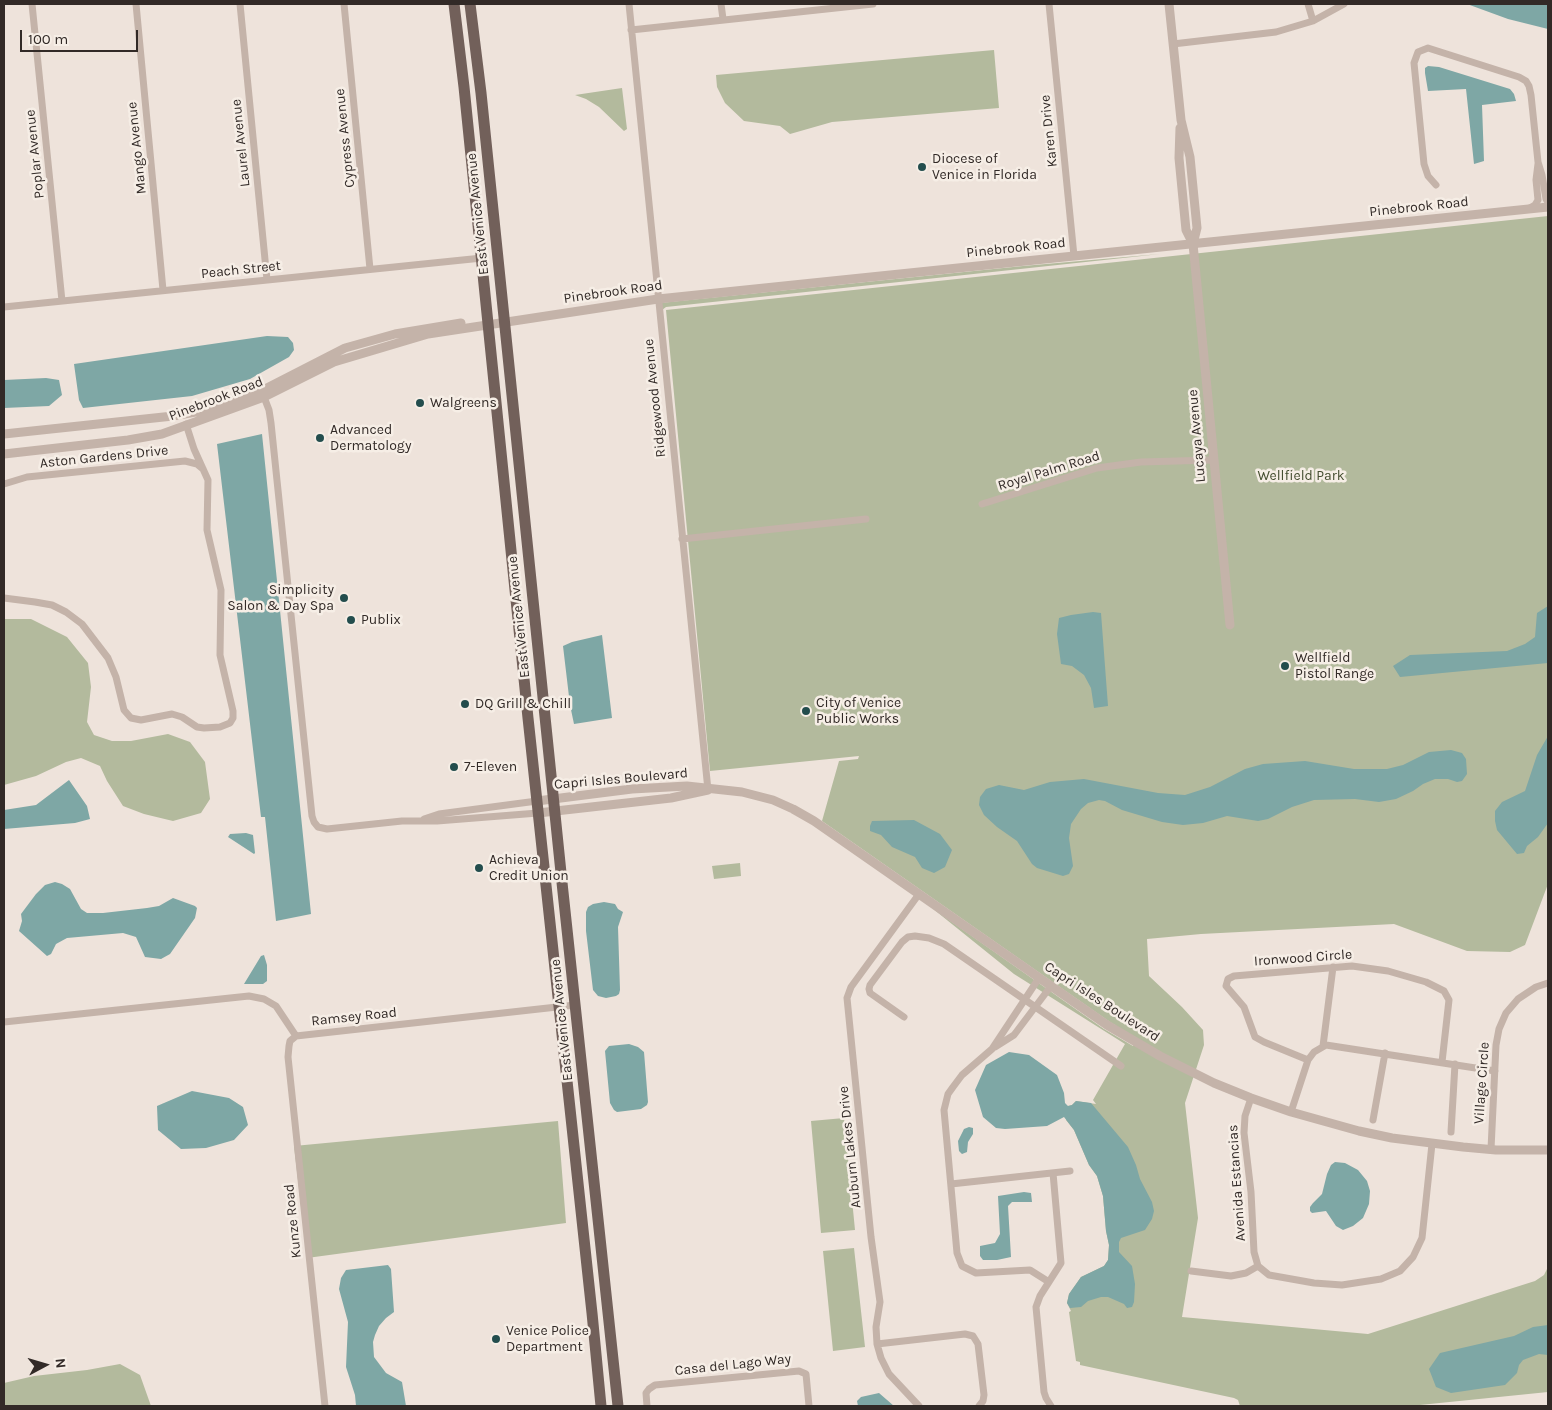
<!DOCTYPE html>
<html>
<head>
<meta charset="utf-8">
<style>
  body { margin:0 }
  #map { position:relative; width:1552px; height:1410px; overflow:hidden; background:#eee3db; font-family:Karla,sans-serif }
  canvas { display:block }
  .frame { position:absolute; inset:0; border:5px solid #322a27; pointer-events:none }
  .north { position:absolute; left:20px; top:1340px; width:50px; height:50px; -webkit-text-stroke:4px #f6eee6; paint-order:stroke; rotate:84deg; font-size:14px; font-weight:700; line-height:20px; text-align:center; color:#322a27 }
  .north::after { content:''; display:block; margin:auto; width:18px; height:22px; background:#322a27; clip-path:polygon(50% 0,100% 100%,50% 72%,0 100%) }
  .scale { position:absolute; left:20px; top:30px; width:118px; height:22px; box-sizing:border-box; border:2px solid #322a27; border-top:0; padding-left:6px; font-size:15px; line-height:18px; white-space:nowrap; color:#322a27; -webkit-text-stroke:4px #f6eee6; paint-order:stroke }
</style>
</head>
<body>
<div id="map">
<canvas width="1552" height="1410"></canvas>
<div class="frame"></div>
<div class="north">N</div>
<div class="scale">100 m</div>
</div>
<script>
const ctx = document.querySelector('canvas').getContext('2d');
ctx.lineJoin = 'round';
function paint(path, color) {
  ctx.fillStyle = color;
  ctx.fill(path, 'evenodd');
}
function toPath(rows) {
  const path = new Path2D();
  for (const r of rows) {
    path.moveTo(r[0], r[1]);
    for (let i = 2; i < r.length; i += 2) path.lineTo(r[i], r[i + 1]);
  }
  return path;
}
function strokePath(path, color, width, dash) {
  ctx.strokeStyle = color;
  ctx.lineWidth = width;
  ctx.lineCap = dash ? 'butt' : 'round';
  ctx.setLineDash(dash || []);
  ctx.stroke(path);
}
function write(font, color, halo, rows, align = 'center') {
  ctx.font = font + ' Karla,sans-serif';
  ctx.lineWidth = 5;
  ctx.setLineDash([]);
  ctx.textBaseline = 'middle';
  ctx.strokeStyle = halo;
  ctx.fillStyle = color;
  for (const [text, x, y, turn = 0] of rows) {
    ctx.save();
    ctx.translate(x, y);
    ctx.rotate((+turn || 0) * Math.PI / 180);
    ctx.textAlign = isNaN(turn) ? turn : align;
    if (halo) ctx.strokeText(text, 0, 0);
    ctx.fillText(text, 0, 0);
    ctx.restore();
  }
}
paint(toPath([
  [994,50,999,108,832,122,790,134,780,126,744,121,725,103,717,87,716,75],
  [622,88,627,129,624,131,599,107,586,99,575,95],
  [1548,216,1548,884,1525,945,1510,952,1467,951,1394,924,1201,934,1147,939,1149,976,1182,1007,1203,1030,1204,1045,1185,1103,1198,1218,1182,1317,1368,1334,1535,1281,1544,1275,1548,1267,1548,1392,1410,1406,1240,1406,1238,1400,1234,1398,1080,1365,1080,1362,1076,1361,1069,1312,1071,1311,1067,1303,1069,1294,1081,1277,1104,1266,1108,1260,1109,1245,1106,1231,1103,1196,1097,1176,1089,1165,1074,1130,1066,1120,1068,1106,1072,1105,1076,1101,1096,1104,1093,1100,1125,1044,1014,974,932,908,1104,1029,1133,1046,1137,1039,1110,1022,822,821,839,761,858,759,859,756,710,771,666,310],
  [1160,254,666,307,662,310,660,303,1023,266],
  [4,619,31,619,67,637,88,663,91,687,87,722,94,735,112,741,131,741,168,734,190,742,205,762,210,799,201,813,173,821,144,814,123,806,107,781,100,766,81,758,66,762,36,776,4,785],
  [740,863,741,876,714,879,712,866],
  [844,1118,855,1230,821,1233,811,1121],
  [558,1121,566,1223,307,1258,294,1146],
  [854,1248,865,1347,833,1351,823,1251],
  [120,1364,140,1375,151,1406,4,1406,4,1383,34,1376,87,1370]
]), '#b3ba9d');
paint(toPath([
  [1467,4,1548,4,1548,29,1508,19],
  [1428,66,1439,67,1510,89,1514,94,1516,101,1482,105,1484,161,1474,164,1466,89,1428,91,1425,73,1425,68],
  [267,336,288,337,293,343,294,350,289,357,250,379,192,396,83,408,79,400,74,364],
  [46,378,59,380,62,395,49,406,4,408,4,380],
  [262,434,311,914,276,921,265,817,261,817,217,444],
  [1548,606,1548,663,1400,677,1393,666,1410,655,1507,651,1525,644,1535,637,1537,613],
  [1093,612,1101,613,1108,706,1094,708,1091,688,1084,675,1072,666,1061,664,1057,634,1059,618,1071,615],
  [602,635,612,718,574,724,570,705,563,646,572,642],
  [1548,736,1548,823,1538,837,1527,846,1524,853,1517,854,1497,830,1495,821,1495,811,1502,802,1525,791,1537,755],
  [1451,750,1462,753,1466,759,1467,774,1462,781,1457,782,1448,779,1435,779,1423,784,1413,791,1396,799,1379,802,1355,799,1314,800,1292,807,1268,819,1258,821,1227,816,1203,823,1183,825,1162,822,1122,810,1105,801,1099,800,1088,803,1081,809,1071,824,1069,838,1073,866,1069,874,1063,876,1037,868,1032,864,1017,841,997,827,984,815,979,805,980,797,986,789,999,785,1024,790,1050,782,1084,779,1158,793,1185,795,1210,787,1245,769,1263,764,1305,761,1354,769,1387,769,1403,765,1429,752],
  [69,780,87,806,90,819,75,823,4,829,4,810,36,805],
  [914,820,940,834,952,850,945,867,934,873,922,868,915,857,892,847,881,835,870,831,870,826,872,821],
  [246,833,253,835,255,853,254,854,228,837,230,834],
  [55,882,62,884,70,889,81,909,87,913,103,913,147,908,159,906,173,898,195,906,197,908,195,918,170,954,161,959,145,957,136,937,123,933,67,938,56,944,51,954,47,956,19,931,22,921,21,914,36,894,45,885],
  [604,902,615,904,618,909,623,912,618,927,620,990,619,994,616,996,606,998,598,996,593,990,586,931,586,912,588,907,593,904],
  [264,955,267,965,267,981,263,984,244,984,261,956],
  [629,1044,638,1047,644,1052,648,1102,647,1105,641,1109,617,1112,614,1110,610,1103,605,1051,609,1046],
  [1009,1052,1029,1055,1057,1075,1064,1093,1065,1103,1068,1106,1072,1105,1076,1101,1091,1103,1128,1147,1136,1165,1140,1179,1152,1202,1154,1211,1152,1219,1145,1230,1121,1238,1119,1242,1119,1252,1132,1266,1135,1284,1134,1302,1132,1307,1127,1308,1124,1304,1108,1297,1101,1297,1088,1301,1081,1307,1070,1308,1067,1303,1069,1294,1081,1277,1104,1266,1108,1260,1109,1245,1106,1231,1103,1196,1097,1176,1089,1165,1074,1130,1064,1117,1047,1126,1005,1129,996,1128,983,1117,975,1090,986,1065],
  [192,1091,229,1098,243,1107,248,1125,234,1140,206,1148,181,1149,158,1130,157,1106],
  [969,1127,973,1128,973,1134,968,1142,967,1152,962,1154,959,1151,958,1141,964,1129],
  [1335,1162,1345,1163,1358,1170,1367,1181,1370,1191,1369,1204,1363,1218,1353,1226,1343,1230,1336,1226,1326,1211,1312,1213,1310,1211,1310,1207,1313,1203,1322,1194,1327,1174,1331,1165],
  [1024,1192,1031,1193,1032,1202,1012,1202,1008,1206,1011,1257,997,1260,983,1260,980,1256,980,1246,995,1243,1000,1234,998,1196],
  [388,1265,391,1269,394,1312,386,1318,379,1326,375,1335,373,1342,374,1357,386,1373,402,1382,406,1406,356,1406,355,1395,346,1367,348,1322,339,1289,341,1278,346,1270],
  [1548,1325,1548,1355,1539,1354,1523,1360,1519,1365,1517,1373,1505,1385,1451,1393,1436,1387,1429,1369,1440,1353,1514,1336,1533,1327],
  [879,1393,894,1406,858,1406,857,1401,861,1397]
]), '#7ea7a5');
strokePath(toPath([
  [32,4,62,301],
  [136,4,163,290],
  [240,4,267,280],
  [344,4,370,269],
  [629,4,708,790],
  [721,4,723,19],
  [1049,4,1074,256],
  [1308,4,1313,21],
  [631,30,873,4],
  [1173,44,1276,32,1313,21,1344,4],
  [1436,185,1428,176,1424,164,1414,63,1418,52,1428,48,1519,77,1526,81,1529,86,1531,95,1538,162,1542,175,1546,199,1548,202],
  [1528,209,1535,205,1538,200,1536,180,1538,164],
  [4,307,482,258],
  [264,397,269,410,271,423,312,816,314,822,318,827,327,829,402,821,437,821,538,813],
  [4,484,27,477,185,461,197,464,203,469],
  [982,504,1097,468,1141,462,1213,460],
  [682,539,866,519],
  [4,598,35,602,52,605,66,612,82,624,108,658,116,677,124,710,131,718,141,720,172,714,182,717,197,727,204,728,220,727,230,723,233,718,233,711,220,655,221,590,207,530,208,480,194,449,186,424],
  [424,819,439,814,537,801],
  [1039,978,992,1049,962,1075,953,1087,948,1094,944,1110,957,1253,962,1266,976,1273,1030,1270,1049,1282],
  [904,1017,870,993,869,989,870,985,902,942,908,937,915,936,929,938,944,944,1121,1066],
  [4,1022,249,996,264,999,276,1006,296,1036],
  [296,1036,290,1041,289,1046,288,1057,325,1406],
  [296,1036,575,1005],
  [1323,1046,1333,967],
  [995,1047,1014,1035,1051,986],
  [1308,1060,1264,1042,1255,1037,1244,1007,1226,986,1228,979,1234,976,1352,966,1388,971,1426,982,1444,991,1449,1000,1442,1062],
  [1251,1098,1245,1116,1244,1133,1251,1192,1254,1252,1258,1266,1269,1275,1314,1283,1342,1285,1381,1279,1400,1271,1413,1257,1422,1238,1432,1144],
  [1291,1112,1308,1060,1314,1052,1326,1045,1495,1071],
  [1373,1120,1385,1053],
  [1451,1132,1455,1064],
  [1491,1149,1496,1045,1499,1029,1506,1013,1518,999,1536,987,1548,983],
  [951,1184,1070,1171],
  [1191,1271,1231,1276,1246,1273,1258,1266],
  [877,1344,965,1334,973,1336,978,1344,984,1395,983,1401,979,1406],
  [647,1406,646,1393,649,1389,655,1385,799,1371,806,1374,809,1406],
  [919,1406,889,1374,881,1358,877,1344,876,1327,880,1302,871,1237,847,998,851,987,919,894],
  [1051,1406,1046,1398,1044,1392,1036,1307,1040,1296,1061,1263,1053,1173]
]), '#c4b3a9', 7);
strokePath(toPath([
  [1169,4,1181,120,1190,157,1197,228,1193,244,1230,625],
  [1180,128,1179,158,1186,230,1193,244],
  [4,434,173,416,207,410,265,389,345,348,395,334,461,323],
  [4,454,128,440,162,434,264,397,334,362,428,334,658,299,1548,207],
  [537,801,632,789,687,786,742,792,773,800,793,809,814,821,1107,1025,1160,1056,1214,1083,1251,1098,1291,1112,1359,1131,1392,1138,1463,1147,1496,1150,1548,1150],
  [538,813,671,798,708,790]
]), '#c4b3a9', 9);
strokePath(toPath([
  [454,4,464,87,528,718,592,1313,601,1406],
  [470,4,481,93,563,892,618,1406]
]), '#72605a', 11);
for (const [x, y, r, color] of [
  [922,167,5,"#234d4d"],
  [420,403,5,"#234d4d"],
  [320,438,5,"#234d4d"],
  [344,598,5,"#234d4d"],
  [351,620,5,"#234d4d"],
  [1285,666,5,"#234d4d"],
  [465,704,5,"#234d4d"],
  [806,711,5,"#234d4d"],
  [454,767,5,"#234d4d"],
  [479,868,5,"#234d4d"],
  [496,1339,5,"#234d4d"]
]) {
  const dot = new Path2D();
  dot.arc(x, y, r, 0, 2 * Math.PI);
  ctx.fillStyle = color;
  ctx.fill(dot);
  strokePath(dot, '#f6eee6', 2);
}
write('14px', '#322a27', '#f6eee6', [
  ["Karen Drive",1049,131,-96],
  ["Cypress Avenue",345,138,-96],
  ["Laurel Avenue",241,143,-96],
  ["Mango Avenue",137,148,-96],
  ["Poplar Avenue",35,154,-96],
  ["Pinebrook Road",1419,207,-6],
  ["East Venice Avenue",478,214,-96],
  ["Pinebrook Road",1016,248,-6],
  ["Peach Street",241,270,-6],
  ["Pinebrook Road",613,292,-8],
  ["Ridgewood Avenue",655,398,-96],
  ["Pinebrook Road",216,399,-21],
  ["Lucaya Avenue",1197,436,-95],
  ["Aston Gardens Drive",104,457,-6],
  ["Royal Palm Road",1049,471,-17],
  ["East Venice Avenue",519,617,-96],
  ["Capri Isles Boulevard",621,779,-5],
  ["Ironwood Circle",1303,958,-4],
  ["Capri Isles Boulevard",1102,1002,33],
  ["Ramsey Road",354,1017,-6],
  ["East Venice Avenue",562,1020,-96],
  ["Village Circle",1482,1083,-86],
  ["Auburn Lakes Drive",850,1147,-96],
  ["Avenida Estancias",1237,1183,-94],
  ["Kunze Road",293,1221,-96],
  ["Casa del Lago Way",733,1365,-6]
]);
write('14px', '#322a27', '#f6eee6', [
  ["Diocese of",932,159],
  ["Venice in Florida",932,175],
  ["Walgreens",430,403],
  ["Advanced",330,430],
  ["Dermatology",330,446],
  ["Simplicity",334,590,"right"],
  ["Salon & Day Spa",334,606,"right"],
  ["Publix",361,620],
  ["Wellfield",1295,658],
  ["Pistol Range",1295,674],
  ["City of Venice",816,703],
  ["Public Works",816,719],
  ["DQ Grill & Chill",475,704],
  ["7-Eleven",464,767],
  ["Achieva",489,860],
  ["Credit Union",489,876],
  ["Venice Police",506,1331],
  ["Department",506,1347]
], 'left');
write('14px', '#444d2f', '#f6eee6', [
  ["Wellfield Park",1301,476]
]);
</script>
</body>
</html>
